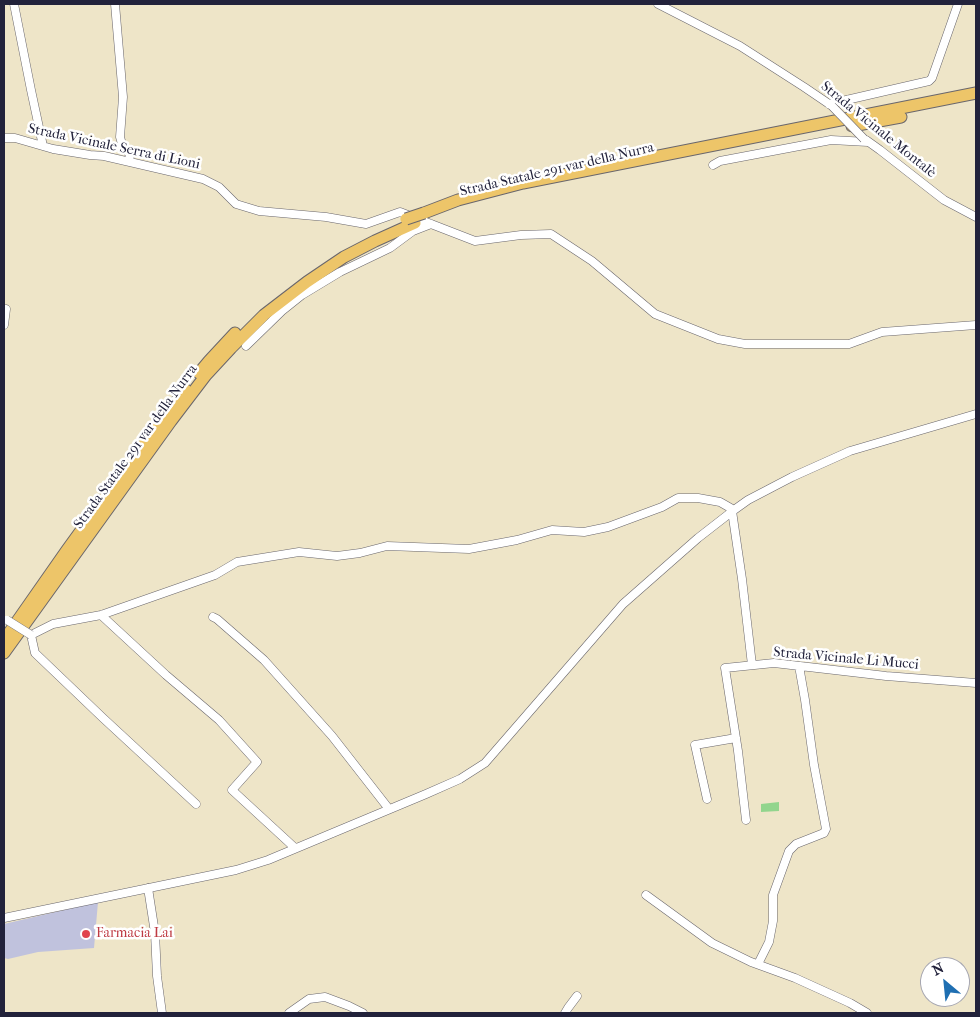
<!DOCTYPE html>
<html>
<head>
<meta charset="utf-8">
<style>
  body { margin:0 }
  #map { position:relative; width:980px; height:1017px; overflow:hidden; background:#eee5c8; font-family:"IM FELL French Canon",serif }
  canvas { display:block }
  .frame { position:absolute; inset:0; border:5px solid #22223b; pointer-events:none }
  .north { position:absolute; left:920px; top:957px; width:50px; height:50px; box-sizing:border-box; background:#fff; border:1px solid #a7a7b1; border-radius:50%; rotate:332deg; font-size:14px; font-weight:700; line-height:20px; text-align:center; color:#22223b }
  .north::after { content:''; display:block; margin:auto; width:18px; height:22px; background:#1f6fb2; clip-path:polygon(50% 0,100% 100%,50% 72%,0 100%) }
</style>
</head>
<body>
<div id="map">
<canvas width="980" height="1017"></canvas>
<div class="frame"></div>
<div class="north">N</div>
</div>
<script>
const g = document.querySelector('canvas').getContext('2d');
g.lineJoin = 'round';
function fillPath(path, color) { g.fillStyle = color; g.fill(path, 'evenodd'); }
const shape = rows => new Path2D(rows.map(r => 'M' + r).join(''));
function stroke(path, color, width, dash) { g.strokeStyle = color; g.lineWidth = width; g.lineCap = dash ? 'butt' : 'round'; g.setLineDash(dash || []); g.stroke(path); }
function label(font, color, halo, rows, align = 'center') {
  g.font = font + ' "IM FELL French Canon",serif'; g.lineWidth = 5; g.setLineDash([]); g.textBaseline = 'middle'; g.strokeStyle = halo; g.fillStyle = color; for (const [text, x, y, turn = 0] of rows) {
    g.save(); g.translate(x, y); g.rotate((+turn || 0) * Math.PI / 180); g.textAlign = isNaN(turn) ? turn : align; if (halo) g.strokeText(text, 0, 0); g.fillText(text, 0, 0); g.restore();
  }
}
fillPath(shape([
  [98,902,94,948,38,952,8,959,4,958,4,924]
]), '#c0c2dd');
fillPath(shape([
  [779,802,779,811,761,812,761,804]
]), '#92d58d');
const minor = shape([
  [14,4,31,90,43,146],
  [115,4,123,97,120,137,122,144,130,155,129,161],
  [658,4,740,46,804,87,832,106],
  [829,104,929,81,932,78,958,4],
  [4,138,15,138,53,149,90,155,104,156,203,179,219,187,236,204,259,211,326,217,366,224,400,212,475,241,521,235,551,234,592,261,655,314,718,339,745,344,849,344,882,332,976,325],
  [866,140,880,150,944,200,976,217],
  [713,165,720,161,831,140,868,142],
  [4,325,6,309],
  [246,346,282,311,302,295,340,272,390,248,413,231,431,224],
  [732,511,742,579,752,665],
  [101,615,166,675,219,720,257,762,232,790,295,848],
  [213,617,217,619,264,660,332,736,389,809],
  [707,799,695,745,736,738],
  [196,804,103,718,35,653,31,635,53,624,101,615,215,575,237,562,299,552,337,556,360,553,387,546,469,549,517,540,552,530,584,532,608,527,662,507,678,498,698,498,720,502,734,510],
  [746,820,738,751,725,668,774,663,886,676,976,683],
  [148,888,155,933,157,976,162,1013],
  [646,895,712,943,751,962,795,978,850,1003,867,1013],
  [4,918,236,870,268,860,426,794,460,779,485,763,623,604,698,538,734,510,748,500,792,477,850,451,976,414],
  [758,964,769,942,773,921,773,895,789,851,796,844,824,833,826,829,814,765,805,700,799,666],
  [289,1013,309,999,325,997,349,1006,363,1013],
  [565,1013,568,1008,577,996]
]);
const highway = shape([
  [852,126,901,117],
  [424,213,458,200,523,183,976,93],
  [199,373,209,361,235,333],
  [4,640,67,550,164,416,186,390],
  [4,653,171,421,206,375,231,348,264,315,307,282,344,257,375,241,415,223]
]);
stroke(minor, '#69666c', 9);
stroke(highway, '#69666c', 13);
stroke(minor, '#fff', 8);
stroke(highway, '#edc569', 11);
const minorBridge = shape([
  [832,106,864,139],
  [7,620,31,635]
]);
const highwayBridge = shape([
  [406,219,424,213]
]);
stroke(minorBridge, '#69666c', 9, []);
stroke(highwayBridge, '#69666c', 13, []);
stroke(minorBridge, '#fff', 8);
stroke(highwayBridge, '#edc569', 11);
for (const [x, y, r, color] of [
  [86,934,5,"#e0444e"]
]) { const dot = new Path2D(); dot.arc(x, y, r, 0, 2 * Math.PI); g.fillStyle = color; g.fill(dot); stroke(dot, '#fff', 2); }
label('14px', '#22223b', '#fff', [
  ["Strada Vicinale Montalè",878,130,39],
  ["Strada Vicinale Serra di Lioni",114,147,12],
  ["Strada Statale 291 var della Nurra",557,170,-13],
  ["Strada Statale 291 var della Nurra",136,447,-54],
  ["Strada Vicinale Li Mucci",846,659,5]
]);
label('14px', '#be3a42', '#fff', [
  ["Farmacia Lai",96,934]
], 'left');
</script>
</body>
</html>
